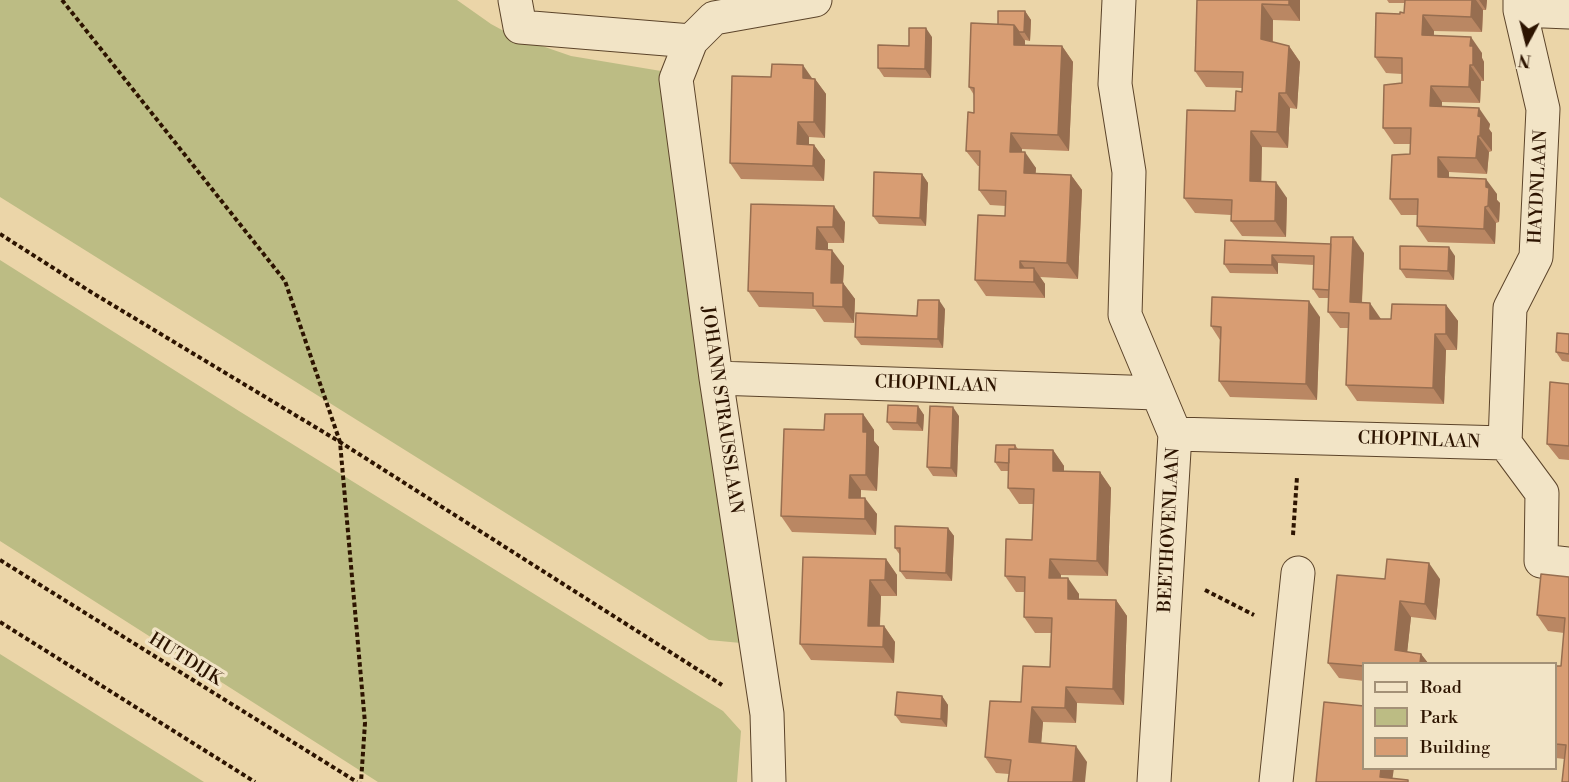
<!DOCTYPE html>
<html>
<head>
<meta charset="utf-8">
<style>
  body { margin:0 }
  #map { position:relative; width:1569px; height:782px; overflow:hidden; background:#ebd5a8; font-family:"Libre Bodoni",serif }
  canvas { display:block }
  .legend { position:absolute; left:1362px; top:662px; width:195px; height:108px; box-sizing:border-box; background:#f2e4c6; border:2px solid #a39177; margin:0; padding:8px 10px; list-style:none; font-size:18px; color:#2d1400 }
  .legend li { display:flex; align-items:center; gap:12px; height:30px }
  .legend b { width:30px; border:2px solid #a39177 }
  .north { position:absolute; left:1497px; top:12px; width:60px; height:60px; -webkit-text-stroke:4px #f2e4c6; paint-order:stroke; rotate:187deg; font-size:16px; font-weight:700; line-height:24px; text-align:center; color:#2d1400 }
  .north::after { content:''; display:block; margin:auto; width:21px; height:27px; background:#2d1400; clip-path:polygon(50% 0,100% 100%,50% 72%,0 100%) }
</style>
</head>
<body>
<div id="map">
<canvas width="1569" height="782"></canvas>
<ul class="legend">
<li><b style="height:8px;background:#f2e4c6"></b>Road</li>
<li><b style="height:16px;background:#bcbc84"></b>Park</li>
<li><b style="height:16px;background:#d89d73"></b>Building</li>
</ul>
<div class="north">N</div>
</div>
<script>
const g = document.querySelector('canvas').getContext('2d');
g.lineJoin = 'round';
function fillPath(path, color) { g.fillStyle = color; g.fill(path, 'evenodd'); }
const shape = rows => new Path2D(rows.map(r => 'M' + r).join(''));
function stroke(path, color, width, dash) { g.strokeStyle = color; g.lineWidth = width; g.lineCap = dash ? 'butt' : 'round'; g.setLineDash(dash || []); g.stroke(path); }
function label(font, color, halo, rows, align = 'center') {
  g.font = font + ' "Libre Bodoni",serif'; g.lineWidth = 6; g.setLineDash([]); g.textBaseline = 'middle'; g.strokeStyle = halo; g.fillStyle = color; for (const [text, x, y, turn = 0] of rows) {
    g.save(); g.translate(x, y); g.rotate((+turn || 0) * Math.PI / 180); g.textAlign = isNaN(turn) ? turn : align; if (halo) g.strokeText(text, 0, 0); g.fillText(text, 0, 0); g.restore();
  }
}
fillPath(shape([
  [0,0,457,0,491,24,513,36,571,56,661,71,741,643,709,640,0,197],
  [0,260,239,411,723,711,741,731,737,782,378,782,0,541],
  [0,654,204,782,0,782]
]), '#bcbc84');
const minor = shape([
  [515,0,520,27,691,41],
  [1119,0,1115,84,1129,172,1125,315,1175,434,1154,782],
  [1520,10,1569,12],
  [716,378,1157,393],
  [1175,434,1505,443,1542,493,1541,561,1569,564],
  [1505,443,1510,308,1536,257,1543,109,1520,10,1520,0],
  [769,782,767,714,716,378,676,79,691,41,714,18,815,0],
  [1276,782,1298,573]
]);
stroke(minor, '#5c442a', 35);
stroke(shape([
  [62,0,285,281,340,442,365,723,361,782],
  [0,234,91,292,340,442,722,685],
  [1293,535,1297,477],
  [0,560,357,782],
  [1205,590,1254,615],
  [0,622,255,782]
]), '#2d1400', 4, [4.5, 3]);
stroke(minor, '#f2e4c6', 33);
fillPath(shape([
  [1197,0,1300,0,1300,21,1273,20,1273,42,1289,46,1300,62,1297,109,1290,108,1288,148,1262,147,1261,181,1287,198,1286,237,1242,236,1231,221,1231,215,1195,213,1184,198,1235,111,1242,92,1242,88,1206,87,1195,71],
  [1387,0,1487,0,1486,10,1483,10,1482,32,1434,31,1434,36,1482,53,1482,58,1484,62,1484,81,1481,81,1480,103,1442,102,1442,106,1490,124,1489,129,1492,133,1492,151,1489,152,1487,174,1449,172,1449,177,1497,194,1497,200,1500,203,1499,222,1496,223,1495,244,1428,242,1417,226,1418,215,1401,215,1390,199,1410,154,1410,144,1394,144,1383,128,1402,83,1402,74,1386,73,1375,57,1400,14,1404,13,1405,3,1389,3],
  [1025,11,1031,20,1030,41,1025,40,1025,45,1062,46,1073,62,1069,151,1022,149,1022,152,1036,168,1035,173,1071,175,1082,190,1078,279,1040,277,1045,284,1045,298,986,296,975,280,1005,216,1006,206,990,205,979,190,979,166,978,166,966,151,974,113,974,95,969,87],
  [932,37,931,78,884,77,878,68,909,46],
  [812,78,815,79,826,94,825,138,809,137,809,144,814,145,825,160,824,181,741,179,730,163],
  [922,174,928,183,926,226,879,224,873,216],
  [751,204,845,222,844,243,828,243,828,250,844,266,843,283,855,299,854,323,824,322,815,309,759,307,748,291],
  [1225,240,1364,253,1362,303,1381,319,1391,319,1446,305,1458,321,1457,350,1446,350,1444,404,1357,401,1346,385,1348,328,1340,328,1328,312,1329,298,1319,298,1313,289,1314,265,1278,263,1278,274,1230,273,1224,264],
  [1455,256,1454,280,1406,278,1400,269],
  [945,309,943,348,861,345,855,337,917,316],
  [1320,317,1317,400,1230,397,1219,381,1220,340,1211,326],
  [1569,334,1569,362,1562,361,1556,352],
  [1569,384,1569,460,1559,459,1547,444],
  [918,406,924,415,923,431,893,430,887,422],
  [863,414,874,430,874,441,879,447,877,491,861,490,861,498,877,514,876,535,792,532,781,516,824,430],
  [959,416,957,477,933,476,927,467],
  [1015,445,1018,449,1053,450,1064,466,1064,471,1100,472,1111,488,1108,576,1061,575,1061,578,1079,594,1079,599,1116,600,1127,616,1124,705,1077,703,1076,723,1043,722,1041,743,1087,762,1009,774,996,773,985,757,1021,702,1050,667,1051,633,1035,633,1024,617,1025,592,1016,592,1005,576,1032,540,1034,504,1019,504,1008,488,1009,471,1001,471,995,462],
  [948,528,954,536,952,581,906,579,900,571,900,555,895,548],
  [886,559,897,575,897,596,881,596,880,626,884,626,895,642,894,663,811,660,800,644],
  [1569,577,1569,782,1564,759,1556,758,1556,666,1561,666,1564,633,1548,631,1537,615],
  [1385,579,1440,579,1436,620,1411,617,1407,652,1421,654,1428,663,1364,663,1364,681,1339,678,1328,663],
  [942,696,948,705,947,727,901,723,895,715]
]), '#ba8763');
fillPath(shape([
  [1289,0,1300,0,1300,21,1289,5],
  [1472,0,1476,0,1483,10,1482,32,1471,17],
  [1479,0,1487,0,1486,10],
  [1262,4,1273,20,1272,54,1261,39],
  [1025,11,1031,20,1030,41,1024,32],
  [1423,15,1434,31,1433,51,1422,35],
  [1014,25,1025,41,1025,61,1014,45],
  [926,28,932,37,931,78,925,69],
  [1471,37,1482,53,1482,58,1484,62,1484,81,1473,65,1470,46],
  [1062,46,1073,62,1069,151,1058,135],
  [1289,46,1300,62,1297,109,1286,93],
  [803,65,814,81,803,78],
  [1470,65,1481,81,1480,103,1469,87],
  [815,79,826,94,825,138,814,122],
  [1431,86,1442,102,1441,122,1430,106],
  [1279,93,1290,108,1288,148,1277,132],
  [1479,108,1490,124,1489,129,1492,133,1492,151,1480,136,1478,116],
  [798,122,809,137,809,160,797,144],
  [1251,131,1262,147,1261,197,1250,181],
  [1011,133,1022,149,1022,168,1010,152],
  [1478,136,1489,152,1487,174,1476,158],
  [814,145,825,160,824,181,813,166],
  [1025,152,1036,168,1035,188,1024,173],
  [1438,157,1449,172,1449,193,1438,177],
  [922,174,928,183,926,226,920,218],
  [1071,175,1082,190,1078,279,1067,263],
  [1486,179,1497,194,1497,200,1500,203,1499,222,1488,206,1486,187],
  [1276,182,1287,198,1286,237,1275,221],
  [834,206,845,222,844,243,833,227],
  [1485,207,1496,223,1495,244,1484,229],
  [817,227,828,243,828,265,816,249],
  [1353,237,1364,253,1361,318,1350,302],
  [1449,247,1455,256,1454,280,1448,271],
  [832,250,844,266,842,299,831,283],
  [1272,255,1278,263,1278,274,1272,265],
  [1020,261,1031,277,1020,268],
  [1034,268,1045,284,1045,298,1034,282],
  [843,283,855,299,854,323,843,307],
  [939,300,945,309,943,348,938,339],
  [1309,301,1320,317,1317,400,1306,384],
  [1370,303,1381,319,1370,319],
  [1446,305,1458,321,1457,350,1446,334],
  [1435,334,1446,350,1444,404,1433,388],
  [918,406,924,415,923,431,917,423],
  [953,407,959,416,957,477,951,468],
  [863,414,874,430,874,441,879,447,877,491,866,475,863,432],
  [1053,450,1064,466,1064,487,1053,471],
  [1100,472,1111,488,1108,576,1097,561],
  [850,475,861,490,860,514,849,498],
  [865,498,877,514,876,535,865,519],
  [948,528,954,536,952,581,946,573],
  [886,559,897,575,897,596,885,580],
  [1050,559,1061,575,1060,594,1049,578],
  [1429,563,1440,579,1436,620,1425,604],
  [1068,578,1079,594,1079,615,1068,599],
  [870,580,881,596,879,641,868,626],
  [1116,600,1127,616,1124,705,1113,689],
  [1400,601,1411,617,1406,663,1395,650],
  [884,626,895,642,894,663,883,647],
  [1421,654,1428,663,1420,663],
  [1066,687,1077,703,1076,723,1065,708],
  [942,696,948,705,947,727,941,719],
  [1032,707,1043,722,1040,757,1029,742],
  [1076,746,1087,762,1085,782,1073,782],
  [1381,768,1394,768,1392,782,1380,777]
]), '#976e50');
const building = shape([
  [1197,0,1289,0,1289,5,1262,4,1261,39,1289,46,1286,93,1279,93,1277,132,1251,131,1250,181,1276,182,1275,221,1231,221,1232,200,1184,198,1187,110,1235,111,1236,91,1242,92,1243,72,1195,71,1197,0],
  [1405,0,1472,0,1471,17,1423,15,1422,35,1471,37,1470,46,1473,46,1473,65,1470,65,1469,87,1431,86,1430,106,1479,108,1478,116,1481,117,1480,136,1478,136,1476,158,1438,157,1438,177,1486,179,1486,187,1489,188,1488,206,1485,207,1484,229,1417,226,1418,199,1390,199,1392,155,1410,154,1411,128,1383,128,1384,85,1402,83,1402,58,1375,57,1376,13,1400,14,1400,12,1404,13,1405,0],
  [998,11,1025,11,1024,32,1019,32,1014,25,998,24,998,11],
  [971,23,1014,25,1014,45,1062,46,1058,135,1011,133,1010,152,1025,152,1024,173,1071,175,1067,263,1020,261,1020,268,1034,268,1034,282,975,280,978,215,1005,216,1006,191,979,190,980,151,966,151,968,112,974,113,974,88,969,87,971,23],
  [909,28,926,28,925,69,878,68,878,45,909,46,909,28],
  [772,64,803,65,803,78,815,79,814,122,798,122,797,144,814,145,813,166,730,163,732,76,771,77,772,64],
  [874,172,922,174,920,218,873,216,874,172],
  [751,204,834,206,833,227,817,227,816,249,832,250,831,283,843,283,843,307,813,306,813,293,748,291,751,204],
  [1331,237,1353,237,1350,302,1370,303,1370,319,1391,319,1392,304,1446,305,1446,334,1435,334,1433,388,1346,385,1349,313,1328,312,1331,237],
  [1225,240,1331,244,1329,290,1313,289,1314,256,1272,255,1272,265,1224,264,1225,240],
  [1400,246,1449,247,1448,271,1400,269,1400,246],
  [1212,297,1309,301,1306,384,1219,381,1221,327,1211,326,1212,297],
  [918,300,939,300,938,339,855,337,856,313,917,316,918,300],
  [1557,333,1569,334,1569,354,1556,352,1557,333],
  [1550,382,1569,384,1569,446,1547,444,1550,382],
  [888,405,918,406,917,423,887,422,888,405],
  [930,406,953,407,951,468,927,467,930,406],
  [825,414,863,414,863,432,867,432,866,475,850,475,849,498,865,498,865,519,781,516,784,429,824,430,825,414],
  [996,445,1015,445,1015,449,1009,449,1009,463,995,462,996,445],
  [1009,449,1053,450,1053,471,1100,472,1097,561,1050,559,1049,578,1068,578,1068,599,1116,600,1113,689,1066,687,1065,708,1032,707,1029,742,1076,746,1073,782,1008,782,1011,760,985,757,990,701,1021,702,1023,666,1050,667,1052,618,1024,617,1025,577,1005,576,1006,539,1032,540,1034,489,1008,488,1009,449],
  [895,526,948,528,946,573,900,571,900,548,895,548,895,526],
  [803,557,886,559,885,580,870,580,868,626,884,626,883,647,800,644,803,557],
  [1387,559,1429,563,1425,604,1400,601,1395,650,1421,654,1420,663,1364,663,1364,666,1328,663,1337,575,1385,579,1387,559],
  [1541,574,1569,577,1569,782,1562,782,1566,745,1556,744,1556,666,1561,666,1565,618,1537,615,1541,574],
  [897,692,942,696,941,719,895,715,897,692],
  [1324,702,1364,706,1364,768,1381,768,1380,777,1408,780,1408,782,1316,782,1324,702]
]);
fillPath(building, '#d89d73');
stroke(building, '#976e50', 1.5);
label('18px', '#2d1400', '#f2e4c6', [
  ["HAYDNLAAN",1539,187,-87],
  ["CHOPINLAAN",936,385,2],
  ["JOHANN STRAUSSLAAN",721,410,82],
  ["CHOPINLAAN",1419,441,2],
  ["BEETHOVENLAAN",1170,530,-87],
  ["HUTDIJK",185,660,32]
]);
</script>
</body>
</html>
